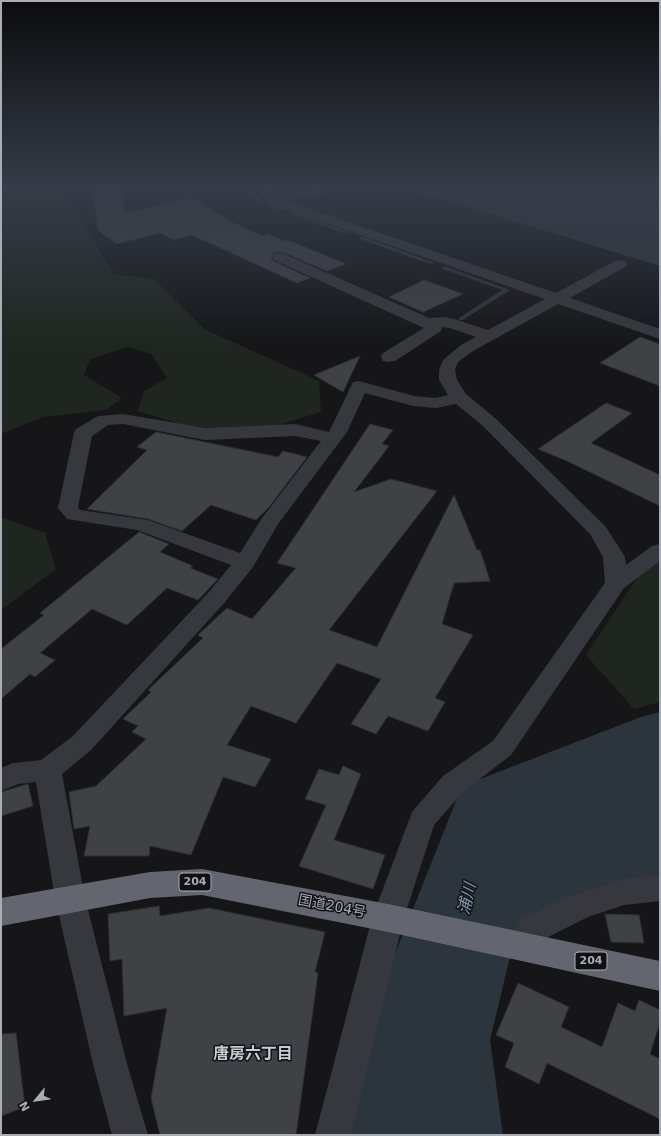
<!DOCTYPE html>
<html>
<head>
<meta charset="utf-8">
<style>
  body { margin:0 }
  #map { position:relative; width:661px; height:1136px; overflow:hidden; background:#161618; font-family:"DejaVu Sans",sans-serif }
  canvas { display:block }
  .frame { position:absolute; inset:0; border:2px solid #a8adb8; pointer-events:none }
  .north { position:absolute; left:16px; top:1080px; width:40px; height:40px; -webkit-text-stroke:3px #111113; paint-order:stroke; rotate:241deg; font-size:11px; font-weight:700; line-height:16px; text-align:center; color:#a8adb8 }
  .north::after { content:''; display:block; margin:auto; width:14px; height:18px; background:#a8adb8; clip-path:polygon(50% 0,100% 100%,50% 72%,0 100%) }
</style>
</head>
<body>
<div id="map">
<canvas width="661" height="1136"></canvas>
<div class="frame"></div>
<div class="north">N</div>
</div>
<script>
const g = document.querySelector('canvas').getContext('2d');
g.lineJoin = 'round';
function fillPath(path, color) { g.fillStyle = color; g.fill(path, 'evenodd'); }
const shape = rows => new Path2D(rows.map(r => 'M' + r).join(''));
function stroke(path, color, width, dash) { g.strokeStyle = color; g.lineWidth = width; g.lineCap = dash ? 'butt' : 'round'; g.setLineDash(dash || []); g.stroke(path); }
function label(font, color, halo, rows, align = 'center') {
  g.font = font + ' "DejaVu Sans","Noto Sans JP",sans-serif'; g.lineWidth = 3; g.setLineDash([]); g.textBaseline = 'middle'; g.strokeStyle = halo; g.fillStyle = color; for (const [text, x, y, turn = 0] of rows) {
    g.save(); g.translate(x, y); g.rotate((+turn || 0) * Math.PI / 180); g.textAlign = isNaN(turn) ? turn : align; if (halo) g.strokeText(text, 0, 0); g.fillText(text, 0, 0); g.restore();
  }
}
fillPath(shape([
  [1,190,62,190,114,274,154,279,204,329,319,381,321,412,278,425,193,428,138,411,144,391,167,378,151,354,128,347,90,359,84,375,122,398,106,410,43,417,1,434],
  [1,517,45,533,56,569,1,610],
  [660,560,660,702,634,709,586,655,639,575]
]), '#1e261f');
fillPath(shape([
  [412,190,660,190,660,266],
  [660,712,660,882,529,924,509,961,490,1040,503,1135,350,1135,391,964,462,786,641,717]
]), '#2c353c');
fillPath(shape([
  [249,190,253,190,262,201,261,202,257,202,249,190],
  [269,203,284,208,285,209,282,211,267,206,267,204,269,203],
  [292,213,296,213,351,233,346,234,292,215,292,213],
  [360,237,364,237,435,263,430,264,360,239,360,237],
  [443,267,447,267,510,290,463,320,459,320,459,318,502,290,443,269,443,267]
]), '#2c353c');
const building = shape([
  [93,190,121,190,125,213,192,198,230,221,262,236,268,234,285,241,288,240,346,264,327,271,285,253,279,252,273,253,271,258,273,261,310,278,297,283,192,235,174,240,160,233,116,244,98,230,93,190],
  [424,280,463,294,423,312,389,297,424,280],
  [640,337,660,344,660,386,600,363,640,337],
  [360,356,343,392,314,375,360,356],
  [606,403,632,413,591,443,660,475,660,506,567,461,538,449,606,403],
  [370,424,393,430,382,444,389,446,354,492,391,479,437,491,329,630,377,647,454,495,477,550,480,550,490,581,454,583,442,624,473,635,435,698,445,702,428,731,388,716,376,734,351,724,381,679,337,663,296,723,251,706,227,745,271,759,255,787,223,777,191,855,150,846,149,856,84,856,90,826,74,829,69,792,96,786,146,739,132,732,138,726,123,719,151,692,148,690,203,638,198,635,227,608,252,619,296,568,277,563,370,424],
  [156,432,278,457,283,451,307,457,269,507,256,520,211,505,182,531,148,519,87,509,147,450,137,447,156,432],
  [139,532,169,544,160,552,193,566,190,568,218,579,198,600,167,588,127,625,92,609,40,653,55,660,35,677,30,674,1,699,1,649,44,615,40,613,139,532],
  [343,766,361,774,334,840,385,855,373,889,299,866,326,805,305,799,319,769,339,775,343,766],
  [28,784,33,806,1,816,1,792,28,784],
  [159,906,160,916,209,908,325,932,315,972,318,973,296,1135,160,1135,151,1098,167,1008,124,1016,122,959,110,961,108,914,159,906],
  [605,914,639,915,644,943,611,942,605,914],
  [518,983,569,1007,561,1027,602,1047,618,1003,635,1011,639,1000,660,1010,660,1022,650,1054,660,1059,660,1119,547,1063,539,1084,505,1067,514,1043,496,1035,518,983],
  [16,1033,25,1107,1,1116,1,1034,16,1033]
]);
fillPath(building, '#404145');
stroke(building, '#303034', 1);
fillPath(shape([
  [259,190,271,190,275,196,305,190,327,190,325,193,287,201,556,293,615,261,620,260,625,261,627,264,625,267,570,298,660,329,660,339,558,304,473,351,458,362,455,370,457,380,466,394,495,418,606,527,625,557,626,565,652,546,660,544,660,561,624,588,511,755,463,792,434,825,404,918,351,1135,315,1135,372,918,412,812,443,776,493,741,605,583,603,557,590,534,483,426,456,404,436,408,413,406,365,393,347,432,278,524,253,567,225,602,91,750,62,774,85,898,127,1064,148,1135,112,1135,93,1064,55,898,36,782,18,784,1,791,1,768,13,763,41,760,73,736,209,592,231,565,137,530,67,519,58,508,74,433,76,429,98,416,123,414,205,428,295,424,329,432,353,382,359,381,414,396,436,398,448,395,439,380,439,370,443,360,461,345,476,337,450,328,442,327,441,331,395,361,389,362,383,361,381,357,383,353,424,328,274,260,272,257,274,254,279,253,284,254,429,318,444,317,454,319,488,330,545,299,268,203,259,190],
  [123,424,205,440,295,436,321,441,262,518,240,553,148,520,80,510,78,507,92,436,108,425,123,424],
  [660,875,660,901,624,905,588,917,544,939,533,957,522,961,511,957,506,947,522,919,568,897,624,879,660,875]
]), '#37383d');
fillPath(shape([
  [202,869,388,904,660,961,660,991,388,932,202,895,150,898,1,926,1,898,150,872,202,869]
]), '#63666e');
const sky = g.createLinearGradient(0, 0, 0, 349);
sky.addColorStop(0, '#0c0c0d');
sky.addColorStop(0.54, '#363c48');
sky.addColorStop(1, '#363c4800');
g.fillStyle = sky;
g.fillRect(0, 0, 661, 349);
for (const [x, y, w] of [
  [195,882,32],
  [591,961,32]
]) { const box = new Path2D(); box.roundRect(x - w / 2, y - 9, w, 18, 3); g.fillStyle = '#111113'; g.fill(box); stroke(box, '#a8adb8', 1); }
label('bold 11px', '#a8adb8', null, [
  ["204",195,882],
  ["204",591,961]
]);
label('14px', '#a8adb8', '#111113', [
  ["国道204号",332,907,11]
]);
label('italic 16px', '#7f9bb3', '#111113', [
  ["浦川",468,899,-77]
]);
label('bold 16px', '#c9ccd4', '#111113', [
  ["唐房六丁目",253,1055]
]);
</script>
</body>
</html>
